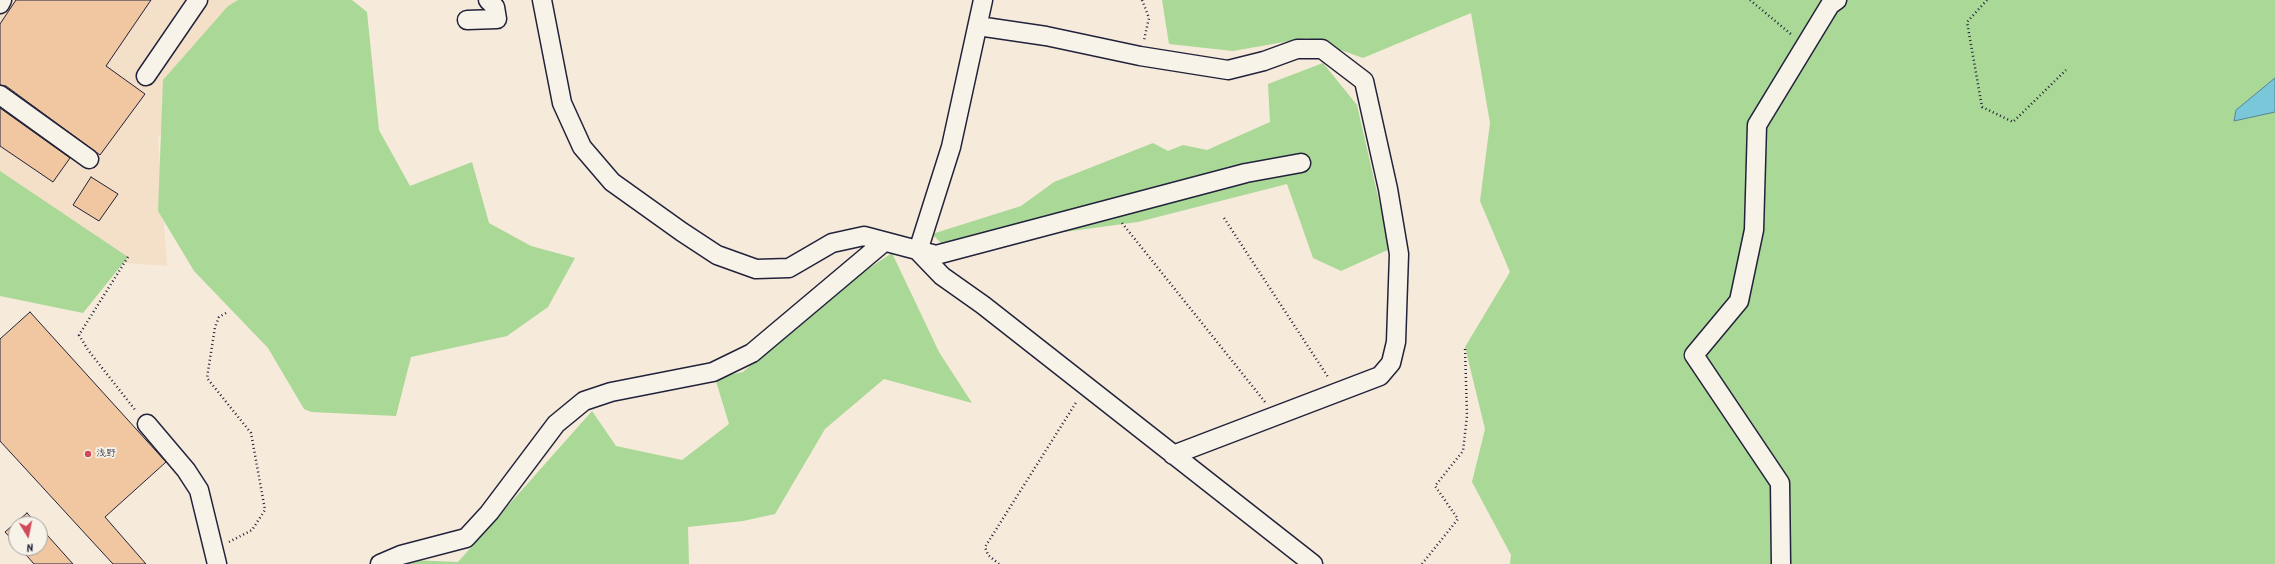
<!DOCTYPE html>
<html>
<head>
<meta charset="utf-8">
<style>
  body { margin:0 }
  #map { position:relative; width:2275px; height:564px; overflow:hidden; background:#f6eada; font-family:Kalam,sans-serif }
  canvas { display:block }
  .north { position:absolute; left:8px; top:516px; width:40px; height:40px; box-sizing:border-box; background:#f7f3e8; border:1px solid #a29fa3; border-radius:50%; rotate:170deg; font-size:11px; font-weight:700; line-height:16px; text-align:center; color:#22223b }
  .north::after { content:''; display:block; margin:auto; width:14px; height:18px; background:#d1495b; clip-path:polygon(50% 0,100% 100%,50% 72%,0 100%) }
</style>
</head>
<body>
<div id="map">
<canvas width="2275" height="564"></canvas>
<div class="north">N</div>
</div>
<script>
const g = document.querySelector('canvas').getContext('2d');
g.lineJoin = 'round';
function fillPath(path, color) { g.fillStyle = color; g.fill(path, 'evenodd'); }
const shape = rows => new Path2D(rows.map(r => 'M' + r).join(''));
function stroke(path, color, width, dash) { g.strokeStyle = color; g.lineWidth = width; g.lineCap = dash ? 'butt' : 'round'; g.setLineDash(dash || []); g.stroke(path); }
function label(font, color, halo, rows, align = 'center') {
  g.font = font + ' Kalam,"Klee One",sans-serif'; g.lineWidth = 3.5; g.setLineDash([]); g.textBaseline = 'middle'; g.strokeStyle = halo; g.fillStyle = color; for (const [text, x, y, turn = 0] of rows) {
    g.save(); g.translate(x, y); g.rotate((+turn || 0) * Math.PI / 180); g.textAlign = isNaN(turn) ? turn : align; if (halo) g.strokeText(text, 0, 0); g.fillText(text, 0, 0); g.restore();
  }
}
fillPath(shape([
  [0,0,267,0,158,137,167,266,16,255,0,242]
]), '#f4e0c9');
fillPath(shape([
  [238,0,352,0,367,12,379,130,410,186,472,162,489,223,531,246,575,258,548,307,507,336,411,357,396,416,311,412,304,409,268,348,194,271,158,211,163,80,228,6],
  [1162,0,2275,0,2275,564,1510,564,1511,555,1472,482,1485,429,1465,347,1510,272,1480,201,1490,123,1471,13,1363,58,1307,38,1233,51,1169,44],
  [1323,63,1357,105,1390,249,1341,271,1313,258,1287,184,1138,222,946,248,932,234,1021,206,1054,182,1153,143,1168,151,1183,145,1207,150,1270,122,1268,84],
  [0,171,128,257,83,313,0,296],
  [892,253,939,352,972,403,884,379,825,429,775,514,743,521,688,527,689,564,404,564,409,560,458,562,592,411,616,446,682,460,729,424,715,378,743,372,830,294]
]), '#aad897');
const water = shape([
  [2275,78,2275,112,2234,121,2236,110,2275,78]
]);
fillPath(water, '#7bc7da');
stroke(water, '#57859a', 1);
const building = shape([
  [16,0,151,0,106,66,145,94,100,155,6,86,0,85,0,24,16,0],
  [0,108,70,158,53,182,0,146,0,108],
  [91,177,118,194,99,221,73,205,91,177],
  [30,312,166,462,105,517,146,564,113,564,0,441,0,339,30,312],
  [27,513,37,524,16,524,16,544,5,532,27,513],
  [40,527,73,564,34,564,20,548,40,548,40,527]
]);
fillPath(building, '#f0c7a0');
stroke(building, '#22223b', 1);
const street = shape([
  [542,0,562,103,582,147,612,182,682,232,717,255,756,269,789,268,832,243,864,236,936,255,1246,173,1301,163],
  [0,4,2,0],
  [467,20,497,19,495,7,488,0],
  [978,26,1046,36,1140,56,1228,70,1264,61,1297,49,1322,49,1364,81,1388,189,1399,254,1396,342,1391,363,1380,376,1173,455],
  [146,76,198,0],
  [0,95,89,159],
  [918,251,942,276,983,305,1313,564],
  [918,251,951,147,983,0],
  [147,424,186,470,199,490,217,564],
  [380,564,401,555,466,538,489,513,556,424,584,401,611,392,713,372,752,353,884,242],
  [1781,564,1780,483,1694,355,1739,301,1754,230,1757,125,1830,5,1837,0]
]);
stroke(street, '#22223b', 21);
stroke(shape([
  [1142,0,1149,18,1144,40],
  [1750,0,1792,35],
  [1987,0,1967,22,1982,107,2013,122,2066,70],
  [1224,218,1328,377],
  [1122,223,1265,402],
  [128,257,79,335,88,350,136,411],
  [226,313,219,317,215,327,207,378,251,433,265,510,252,530,229,542],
  [999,564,988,555,985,547,1077,401],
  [1422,564,1458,519,1435,486,1463,451,1467,416,1465,347]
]), '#22223b', 2.5, [1, 3]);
stroke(street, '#f7f3e8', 18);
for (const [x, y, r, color] of [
  [88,454,4,"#d1495b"]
]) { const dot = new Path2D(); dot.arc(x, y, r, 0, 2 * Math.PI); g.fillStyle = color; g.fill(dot); stroke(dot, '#f7f3e8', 1.5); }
label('10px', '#22223b', '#f7f3e8', [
  ["浅野",96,454]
], 'left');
</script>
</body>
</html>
